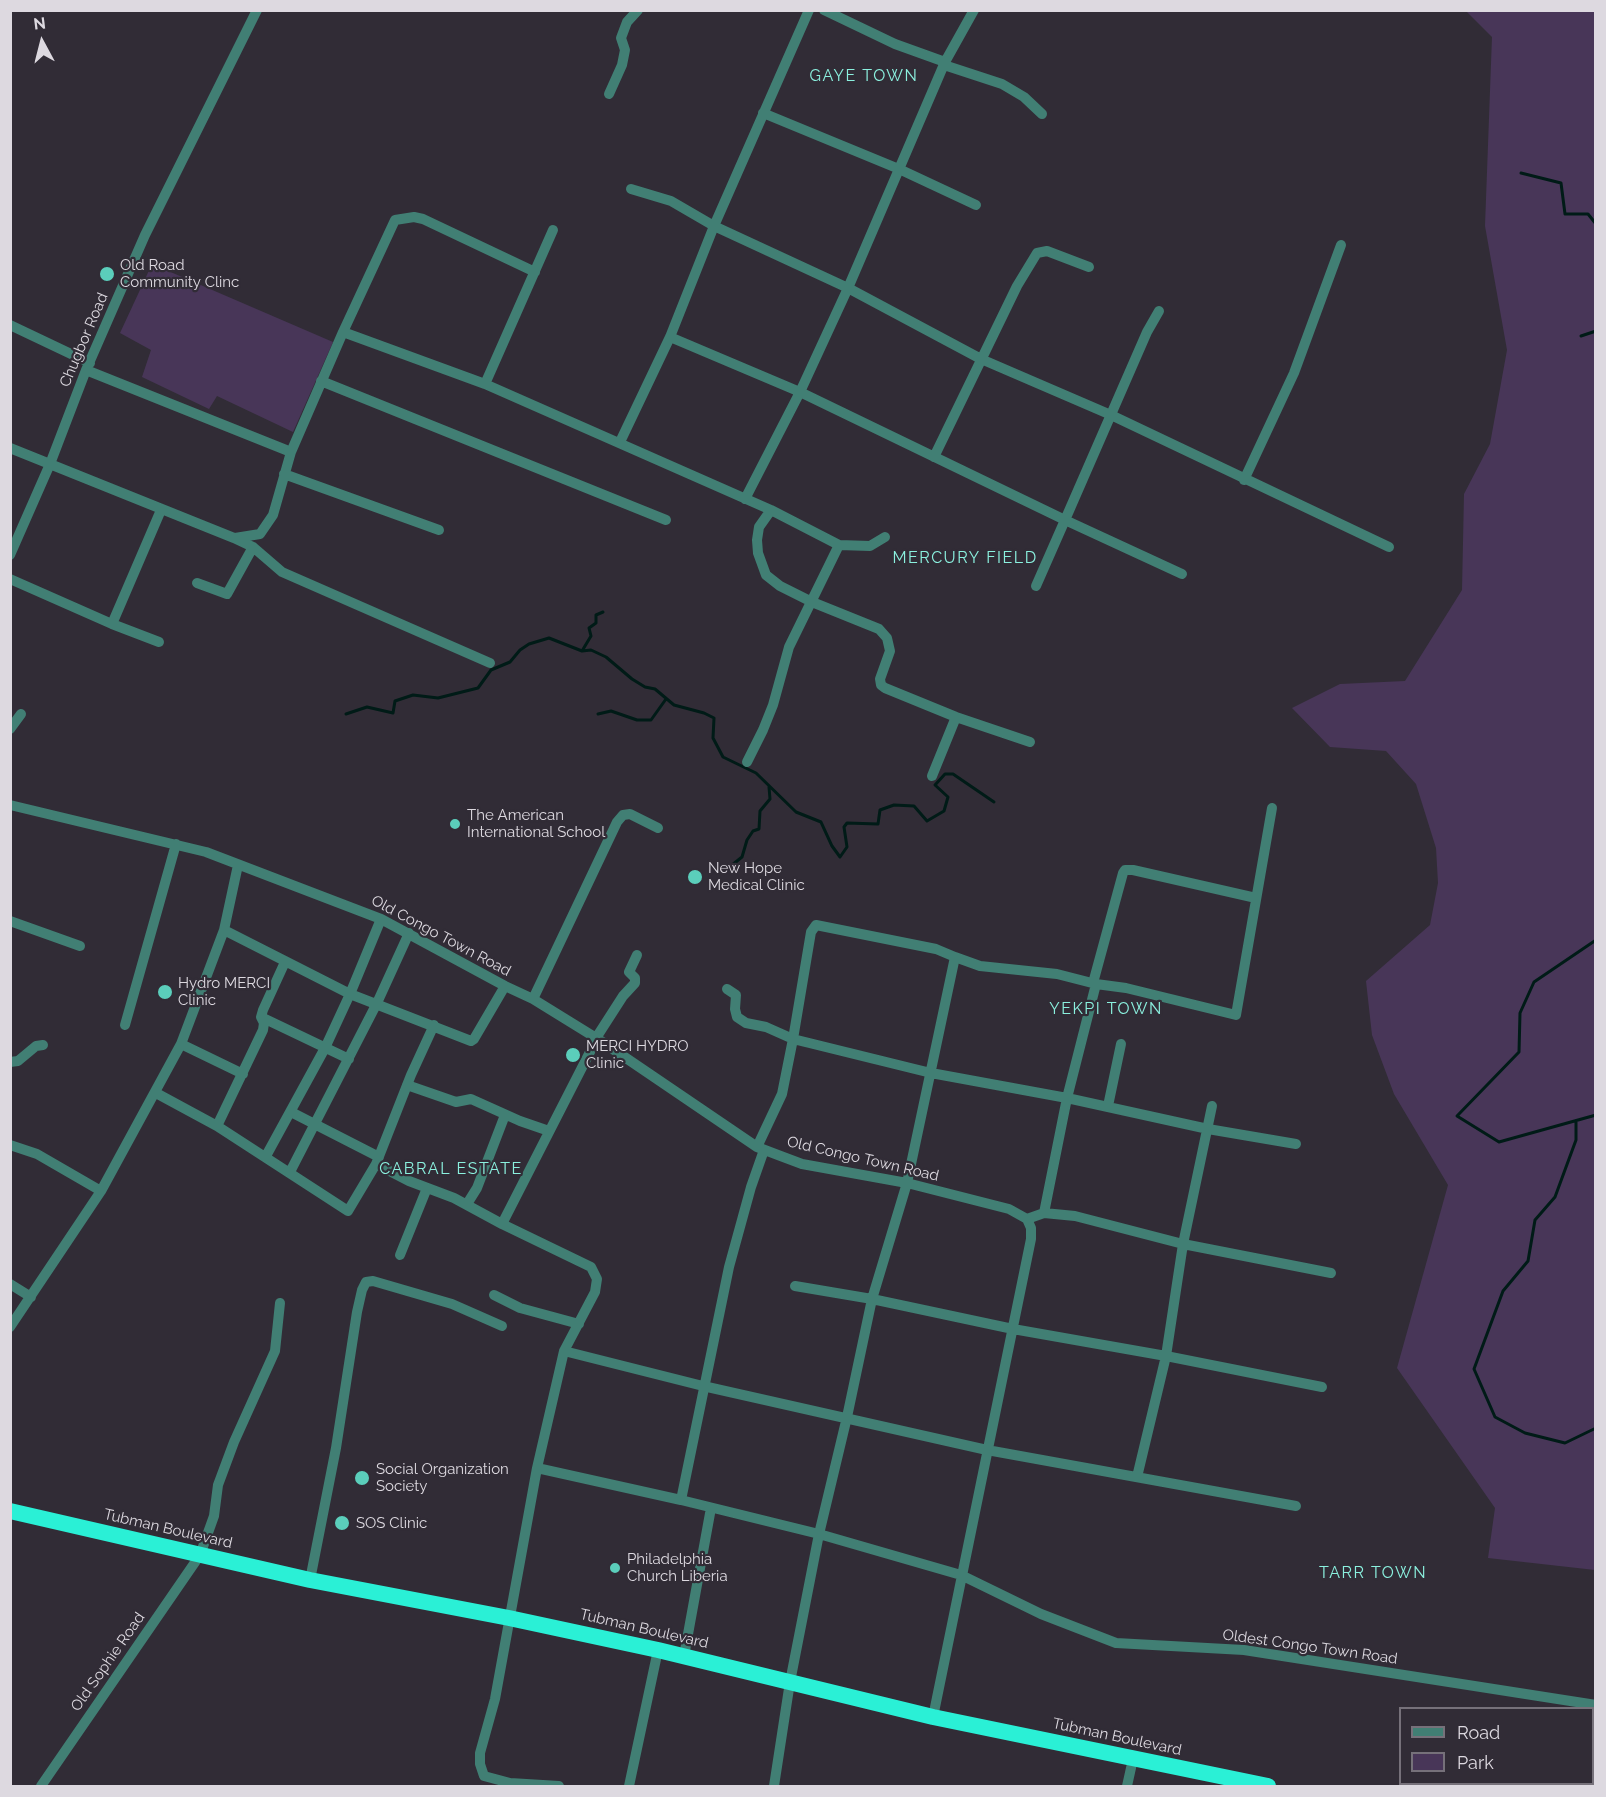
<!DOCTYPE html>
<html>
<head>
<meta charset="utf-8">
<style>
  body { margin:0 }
  #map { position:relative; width:1606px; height:1797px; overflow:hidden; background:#312c36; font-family:Raleway,sans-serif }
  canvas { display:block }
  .frame { position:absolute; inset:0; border:12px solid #ddd9e0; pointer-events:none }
  .legend { position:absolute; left:1399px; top:1707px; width:195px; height:78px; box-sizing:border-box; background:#312c36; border:2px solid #76717a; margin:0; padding:8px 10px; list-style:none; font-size:18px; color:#ddd9e0 }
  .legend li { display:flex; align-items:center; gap:12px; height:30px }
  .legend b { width:30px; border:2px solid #76717a }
  .north { position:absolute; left:12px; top:12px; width:60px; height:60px; -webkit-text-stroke:4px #312c36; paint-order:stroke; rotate:353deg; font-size:16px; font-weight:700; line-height:24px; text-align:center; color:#ddd9e0 }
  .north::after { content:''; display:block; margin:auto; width:21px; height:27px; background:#ddd9e0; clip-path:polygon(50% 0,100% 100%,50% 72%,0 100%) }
</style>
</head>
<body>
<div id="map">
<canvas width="1606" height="1797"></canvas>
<div class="frame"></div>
<ul class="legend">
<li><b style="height:8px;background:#417f74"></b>Road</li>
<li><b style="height:16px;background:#483658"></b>Park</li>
</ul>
<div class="north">N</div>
</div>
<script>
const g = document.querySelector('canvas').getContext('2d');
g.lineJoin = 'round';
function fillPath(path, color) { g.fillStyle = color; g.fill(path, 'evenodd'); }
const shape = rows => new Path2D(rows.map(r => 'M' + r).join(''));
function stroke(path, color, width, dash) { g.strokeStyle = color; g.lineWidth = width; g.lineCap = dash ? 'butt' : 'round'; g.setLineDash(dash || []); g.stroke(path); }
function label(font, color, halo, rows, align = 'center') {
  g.font = font + ' Raleway,sans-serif'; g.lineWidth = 4.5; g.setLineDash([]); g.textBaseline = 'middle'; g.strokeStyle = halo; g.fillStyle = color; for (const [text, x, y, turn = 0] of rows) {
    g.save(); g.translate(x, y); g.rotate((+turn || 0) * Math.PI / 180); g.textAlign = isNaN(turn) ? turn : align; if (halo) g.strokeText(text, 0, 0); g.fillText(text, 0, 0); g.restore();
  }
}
fillPath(shape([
  [1466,11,1595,11,1595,1570,1488,1558,1495,1508,1397,1368,1448,1185,1394,1094,1372,1035,1366,981,1430,925,1438,883,1436,848,1416,784,1386,751,1330,747,1292,708,1340,684,1405,681,1462,590,1464,494,1490,444,1507,350,1485,226,1492,37],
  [152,264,333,342,293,432,217,396,209,409,142,377,151,350,120,333]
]), '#483658');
stroke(shape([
  [1521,173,1561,183,1565,214,1588,214,1596,224],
  [1581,336,1596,331],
  [582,651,591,636,589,628,596,623,596,615,603,612],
  [346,714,367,707,393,713,395,701,413,695,438,698,478,688,491,670,510,662,520,650,529,644,549,638,582,651,591,650,606,657,632,679,645,687,655,689,674,705,704,713,714,718,713,738,723,757,756,773,796,812,821,822,832,846,840,857,847,847,844,827,847,823,878,824,880,810,894,805,914,806,927,821,944,811,948,797,935,785,945,774,953,774,994,802],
  [598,714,611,711,637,720,651,720,666,699],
  [732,865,742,857,747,840,753,831,759,829,760,811,770,799,769,787],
  [1596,940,1534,982,1520,1013,1519,1052,1457,1116,1499,1142,1596,1115],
  [1576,1121,1576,1140,1555,1197,1535,1220,1528,1261,1503,1291,1474,1369,1495,1417,1525,1433,1565,1443,1596,1428]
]), '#001b17', 3);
stroke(shape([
  [824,10,895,44,945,62],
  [944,65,1002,84,1024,97,1042,114],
  [609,94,622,65,625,50,621,38,627,22,638,10],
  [763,113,899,169,976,205],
  [631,189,671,201,714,226,848,288,981,359,1111,415,1389,547],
  [1159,311,1147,332,1065,520,1182,574],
  [10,325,90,363],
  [343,332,485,384,771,510,759,527,757,540,758,553,766,575,780,586,812,602,879,629,887,638,890,651,880,679,881,685,885,688,956,717,1030,742],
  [670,337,800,392,1065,520,1036,586],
  [86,370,291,452],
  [321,381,666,520],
  [485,384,553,230],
  [620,442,670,337,714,226,809,10],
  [10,448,234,538,253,547,282,572,490,663],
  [934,457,1017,286,1037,253,1047,251,1089,267],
  [284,474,439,530],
  [1244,480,1294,373,1341,245],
  [745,499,800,392,848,288,945,62,974,10],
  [771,510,839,545,870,546,885,537],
  [235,538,260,534,273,515,291,452,343,332,395,220,414,217,423,219,535,272],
  [10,555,50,464,86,370,145,235,257,10],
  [10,579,112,624],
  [197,583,227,594,253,547],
  [159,642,112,624,161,510],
  [10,729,21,714],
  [747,762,763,730,773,705,789,647,839,545],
  [932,776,956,717],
  [10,805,206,852,381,919,505,986,533,999,601,1041,757,1147,778,1155,802,1164,907,1183,1009,1209,1027,1219,1031,1228,1031,1239,933,1717],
  [10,921,80,946],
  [224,930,350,994,471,1041,474,1039,505,986],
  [955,957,980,966,1057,974,1096,984,1126,988,1236,1015,1272,808],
  [1093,983,1123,873,1125,870,1133,870,1256,898],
  [727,989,736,995,735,1009,737,1017,746,1023,766,1027,793,1039,931,1073,1067,1098,1208,1129,1296,1144],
  [533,999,617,822,623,815,630,814,658,828],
  [261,1017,349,1059],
  [125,1025,176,844],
  [596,1038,623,996,635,983,635,978,629,972,637,955],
  [181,1044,243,1074],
  [10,1062,18,1061,36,1046,43,1045],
  [407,1085,456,1102,471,1099,520,1121,549,1131],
  [156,1093,217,1126,348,1211,376,1164,411,1075,434,1025],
  [1108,1106,1121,1044],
  [291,1112,379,1157],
  [217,1126,263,1030,264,1023,261,1017,263,1010,285,962],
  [10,1145,37,1154,101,1191],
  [757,1147,782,1094,793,1039,811,932,816,925,936,949,955,957,907,1183,872,1299,847,1417,819,1534,790,1682,774,1786],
  [266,1156,325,1048,350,994,381,919],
  [376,1164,409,1181,454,1198,502,1224],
  [290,1172,377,1003,409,933],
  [467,1204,477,1188,505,1115],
  [1044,1213,1067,1098,1096,984],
  [1027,1219,1044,1213,1075,1216,1183,1244,1331,1273],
  [400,1255,427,1188],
  [10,1284,31,1297],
  [795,1286,872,1299,1013,1329,1166,1356,1322,1387],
  [494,1295,520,1308,579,1324],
  [10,1327,101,1191,181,1044,224,930,238,865],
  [564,1351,703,1386,987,1450,1296,1506],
  [537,1468,681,1500,819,1534,961,1575,1041,1614,1116,1643,1244,1650,1596,1705],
  [1137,1477,1166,1356,1183,1244,1212,1106],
  [681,1500,729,1267,751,1187,764,1150],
  [310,1580,336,1448,357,1312,362,1290,366,1282,373,1281,452,1304,502,1326],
  [684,1656,711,1508],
  [41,1786,200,1555,214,1516,218,1485,234,1442,275,1351,280,1303],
  [559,1786,510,1783,484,1776,480,1764,480,1753,495,1699,537,1468,564,1351,595,1292,597,1279,591,1267,502,1224,593,1046,601,1041],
  [629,1786,658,1650],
  [1127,1786,1133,1759],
  [1408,1786,1408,1784]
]), '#417f74', 10);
stroke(shape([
  [10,1511,310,1580,509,1618,658,1650,933,1717,1268,1786]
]), '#2af0d6', 16);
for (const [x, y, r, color] of [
  [107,274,8,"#5bcebb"],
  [455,824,6,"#5bcebb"],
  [695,877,8,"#5bcebb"],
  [165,992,8,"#5bcebb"],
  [573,1055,8,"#5bcebb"],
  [362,1478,8,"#5bcebb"],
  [342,1523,8,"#5bcebb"],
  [615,1568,6,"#5bcebb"]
]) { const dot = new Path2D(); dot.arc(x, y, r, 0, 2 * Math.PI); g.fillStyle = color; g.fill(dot); stroke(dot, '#312c36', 2); }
label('15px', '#ddd9e0', '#312c36', [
  ["Old Road",120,265],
  ["Community Clinc",120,282],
  ["The American",467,815],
  ["International School",467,832],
  ["New Hope",708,868],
  ["Medical Clinic",708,885],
  ["Hydro MERCI",178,983],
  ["Clinic",178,1000],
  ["MERCI HYDRO",586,1046],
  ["Clinic",586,1063],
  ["Social Organization",376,1469],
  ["Society",376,1486],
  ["SOS Clinic",356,1523],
  ["Philadelphia",627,1559],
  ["Church Liberia",627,1576]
], 'left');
label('15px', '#ddd9e0', '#312c36', [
  ["Chugbor Road",84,340,-67],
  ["Old Congo Town Road",441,936,28],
  ["Old Congo Town Road",863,1159,13],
  ["Tubman Boulevard",168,1529,13],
  ["Tubman Boulevard",644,1629,13],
  ["Oldest Congo Town Road",1310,1647,8],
  ["Old Sophie Road",108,1662,-55],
  ["Tubman Boulevard",1117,1737,12]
]);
g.letterSpacing = '1.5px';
label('16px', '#8bf1df', '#312c36', [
  ["GAYE TOWN",864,76],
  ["MERCURY FIELD",965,558],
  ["YEKPI TOWN",1106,1009],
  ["CABRAL ESTATE",451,1169],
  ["TARR TOWN",1373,1573]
]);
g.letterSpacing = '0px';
</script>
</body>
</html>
